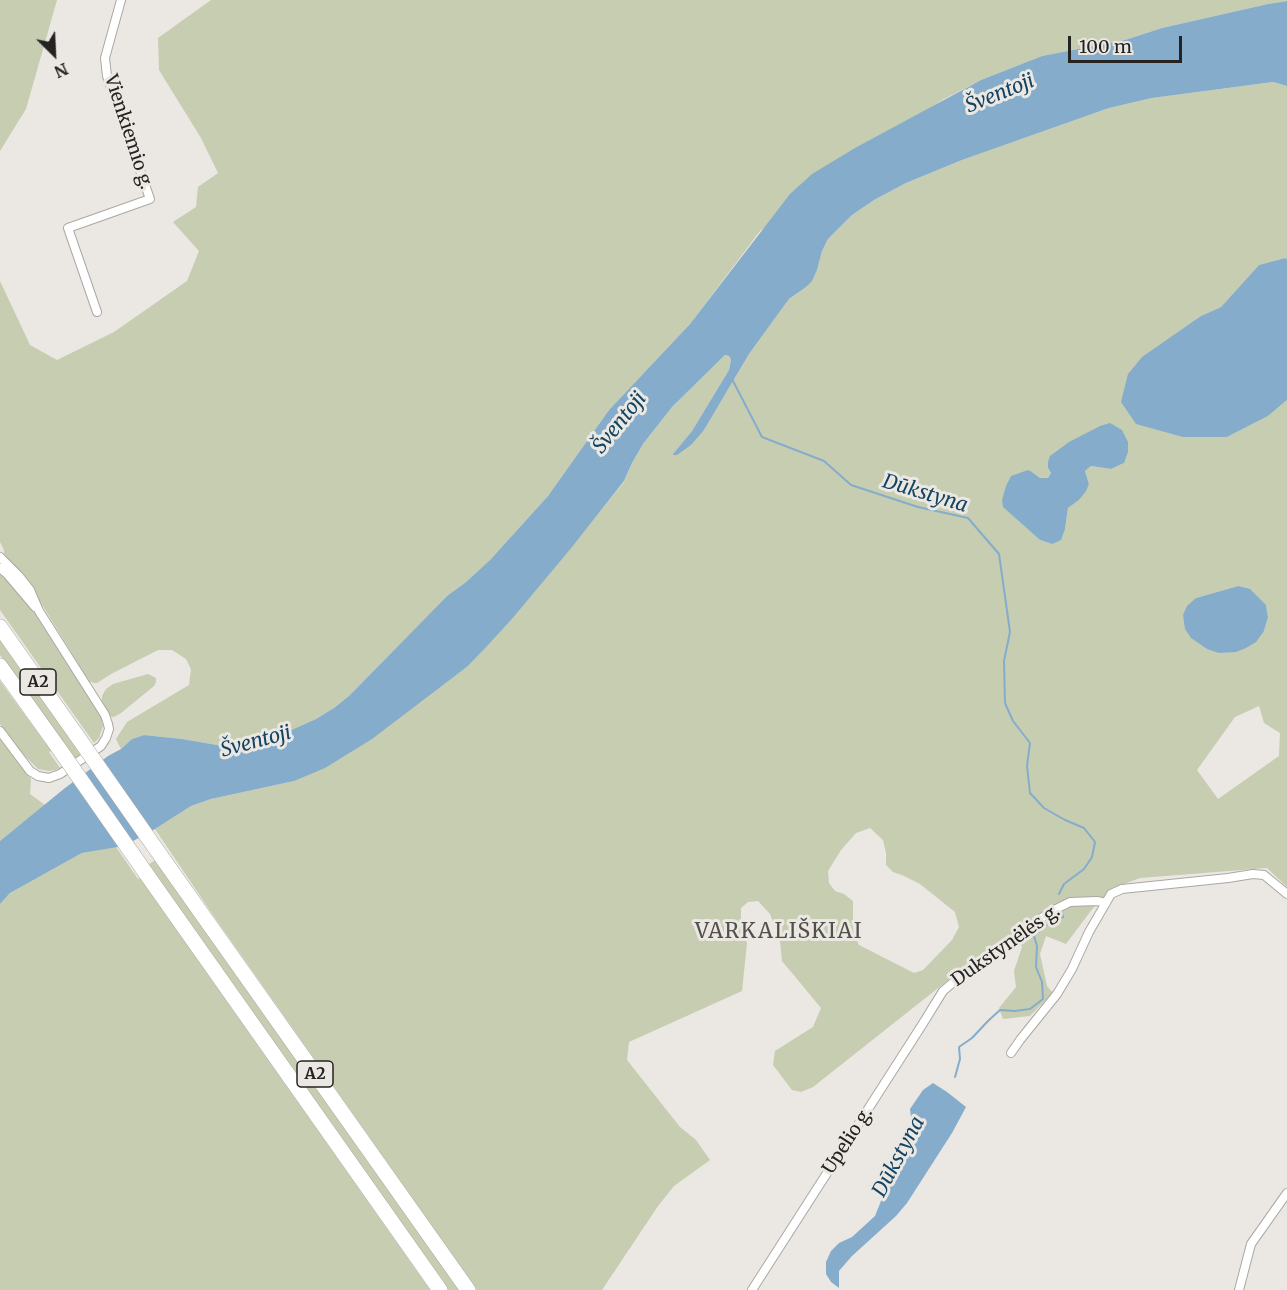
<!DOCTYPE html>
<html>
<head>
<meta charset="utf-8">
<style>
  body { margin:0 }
  #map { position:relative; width:1287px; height:1290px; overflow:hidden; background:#ebe7e2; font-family:Merriweather,serif }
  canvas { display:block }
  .north { position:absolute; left:24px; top:24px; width:60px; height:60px; -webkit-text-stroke:4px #ebe7e2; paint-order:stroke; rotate:156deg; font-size:16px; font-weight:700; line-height:24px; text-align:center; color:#242321 }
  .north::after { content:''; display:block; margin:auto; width:21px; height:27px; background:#242321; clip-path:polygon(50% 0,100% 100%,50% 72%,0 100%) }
  .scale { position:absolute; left:1068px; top:36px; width:114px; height:27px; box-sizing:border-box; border:3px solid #242321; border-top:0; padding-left:8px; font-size:18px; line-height:21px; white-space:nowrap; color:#242321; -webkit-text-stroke:4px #ebe7e2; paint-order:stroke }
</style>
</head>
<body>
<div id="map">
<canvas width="1287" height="1290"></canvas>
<div class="north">N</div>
<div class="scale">100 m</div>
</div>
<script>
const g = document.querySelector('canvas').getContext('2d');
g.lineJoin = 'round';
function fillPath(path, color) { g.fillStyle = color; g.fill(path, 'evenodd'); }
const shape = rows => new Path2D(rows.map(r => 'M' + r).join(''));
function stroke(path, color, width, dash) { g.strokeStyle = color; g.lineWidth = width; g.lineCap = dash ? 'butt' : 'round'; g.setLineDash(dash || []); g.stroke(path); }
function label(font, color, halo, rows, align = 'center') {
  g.font = font + ' Merriweather,serif'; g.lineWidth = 6; g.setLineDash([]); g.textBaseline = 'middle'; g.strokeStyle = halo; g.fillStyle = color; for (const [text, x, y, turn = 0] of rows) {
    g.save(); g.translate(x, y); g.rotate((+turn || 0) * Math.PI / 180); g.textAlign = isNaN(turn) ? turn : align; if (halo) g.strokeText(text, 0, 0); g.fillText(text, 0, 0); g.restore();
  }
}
fillPath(shape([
  [0,0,57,0,26,109,0,151],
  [211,0,1287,0,1287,1,1268,4,1162,28,1125,40,1042,56,981,80,942,100,760,231,690,324,609,410,548,496,490,560,466,582,447,596,350,695,334,708,316,719,289,731,256,741,223,746,182,739,144,735,132,739,121,749,116,739,127,722,189,685,191,669,186,659,172,650,158,650,111,674,97,683,94,683,89,681,33,590,6,558,4,554,4,550,0,542,0,281,30,345,57,360,114,332,187,281,199,251,173,222,196,207,198,187,218,173,201,138,159,70,158,38],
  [1273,82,1287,86,1287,259,1285,258,1259,265,1221,307,1201,316,1183,436,1227,437,1268,416,1287,400,1287,887,1267,868,1140,878,1116,887,1093,908,1066,944,1046,936,1040,954,1047,986,1053,993,1030,1016,1003,1019,999,1008,1016,987,1014,971,1022,947,1019,939,1008,937,971,962,813,1087,801,1092,792,1090,773,1065,775,1051,813,1027,821,1008,782,961,780,941,770,914,758,901,748,902,741,908,741,924,747,943,742,991,629,1042,627,1060,680,1127,696,1140,710,1160,674,1186,658,1206,602,1290,477,1290,213,915,155,829,191,806,211,799,294,781,416,704,468,666,512,619,624,482,632,463,643,444,672,407,725,355,729,356,731,360,729,370,692,431,673,454,704,430,749,354,789,299,806,287,817,270,822,251,828,239,852,215,874,200,906,183,962,160,1109,108,1152,98],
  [1124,463,1111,469,1091,466,1085,471,1089,484,1079,500,1068,508,1065,529,1052,544,1040,540,1004,507,1032,472,1040,478,1048,478,1051,473,1048,468],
  [1238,586,1266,605,1268,616,1264,631,1207,649,1201,644,1196,598],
  [1259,706,1264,723,1280,733,1279,756,1218,799,1197,770,1235,717],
  [870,828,883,840,886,853,886,865,893,872,902,875,920,884,955,912,959,927,952,940,923,970,914,973,859,945,855,937,853,928,853,901,844,894,835,891,829,883,828,871,841,850,856,833],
  [0,573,12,585,36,615,97,710,101,716,103,726,99,738,94,743,0,610],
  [0,635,73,740,72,742,80,754,75,758,0,655],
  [148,674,156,678,156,682,154,686,121,713,114,717,110,716,102,701,102,696,106,689,113,684],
  [0,681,51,751,49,752,60,768,55,770,49,771,38,769,22,753,0,724],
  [0,739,31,779,30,794,45,805,0,841],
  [116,847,138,879,140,878,430,1290,0,1290,0,904,10,893,82,853],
  [156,860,461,1290,447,1290,151,869,151,868,149,864]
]), '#c6cdb1');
fillPath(shape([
  [1287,1,1287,86,1273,82,1152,98,1109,108,962,160,906,183,874,200,852,215,828,239,822,251,817,270,812,281,806,287,789,299,749,354,704,430,691,445,677,455,673,455,673,454,692,431,729,370,731,360,729,356,725,355,672,407,643,444,632,463,624,481,572,547,512,619,489,644,468,666,372,739,325,768,294,781,211,799,191,806,155,829,124,846,82,853,10,893,0,904,0,841,65,788,108,756,121,749,132,739,144,735,182,739,223,746,256,741,289,731,316,719,334,708,350,695,447,596,466,582,490,560,548,496,609,410,690,324,790,194,812,174,855,148,981,80,1042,56,1125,40,1162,28,1268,4],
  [1285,258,1287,259,1287,400,1268,416,1227,437,1183,437,1136,424,1121,402,1128,374,1142,357,1201,316,1221,307,1259,265],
  [1110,423,1122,430,1128,442,1128,452,1124,463,1111,469,1091,466,1085,471,1089,484,1086,491,1079,500,1068,508,1065,529,1061,540,1052,544,1040,540,1003,507,1002,500,1006,486,1011,476,1028,470,1032,472,1040,478,1048,478,1051,473,1048,468,1048,462,1050,456,1069,442,1100,426],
  [1238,586,1250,589,1266,605,1268,617,1264,631,1256,642,1246,648,1236,652,1219,653,1207,649,1191,638,1185,629,1183,615,1187,606,1196,598],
  [933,1083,947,1092,966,1107,952,1133,907,1203,896,1216,852,1256,839,1271,839,1288,831,1282,826,1274,826,1262,831,1251,839,1243,852,1237,875,1216,881,1201,882,1186,889,1171,908,1148,913,1134,910,1109,923,1090]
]), '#85adcb');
stroke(shape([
  [733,378,733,381,762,437,824,461,851,485,918,507,968,518,999,554,1010,632,1004,661,1005,703,1013,721,1030,743,1027,766,1030,793,1044,808,1065,820,1084,828,1095,842,1092,857,1084,869,1064,884,1059,894],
  [955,1077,960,1059,959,1047,972,1038,988,1021,1000,1010,1015,1011,1030,1009,1043,999,1042,982,1036,967,1037,946,1034,936,1046,925,1063,917,1062,913]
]), '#85adcb', 2);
const minor = shape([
  [97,312,68,228,150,199,107,76,105,58,121,0],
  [0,557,19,576,30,590,39,611,105,715,108,724,109,729,106,738,101,746,60,774,49,778,38,776,30,771,0,731],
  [0,568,7,574,35,607],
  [1011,1053,1020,1040,1057,994,1072,969,1089,932,1111,894,1122,889,1228,878,1253,874,1264,875,1287,894],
  [752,1290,922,1025,943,991,956,980,1050,912,1070,902,1097,901,1106,903],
  [1239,1290,1251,1244,1287,1193]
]);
const motorway = shape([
  [0,627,77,736],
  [0,666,60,750],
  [163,859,468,1290],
  [145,872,440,1290]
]);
stroke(minor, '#aba8a3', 10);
stroke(motorway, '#aba8a3', 16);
stroke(minor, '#fff', 8);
stroke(motorway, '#fff', 15);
const motorwayBridge = shape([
  [77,736,163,859],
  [60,750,145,872]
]);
stroke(motorwayBridge, '#aba8a3', 16, []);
stroke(motorwayBridge, '#fff', 15);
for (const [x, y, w] of [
  [38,682,36],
  [315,1074,36]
]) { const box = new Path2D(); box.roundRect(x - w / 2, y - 13, w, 26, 4.5); g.fillStyle = '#ebe7e2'; g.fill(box); stroke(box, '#242321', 1.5); }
label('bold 16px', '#242321', null, [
  ["A2",38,682],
  ["A2",315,1074]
]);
label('18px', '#242321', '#ebe7e2', [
  ["Vienkiemio g.",128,132,72],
  ["Dukstynėlės g.",1006,946,-35],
  ["Upelio g.",848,1141,-57]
]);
label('italic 20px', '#134463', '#ebe7e2', [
  ["Šventoji",1000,94,-22],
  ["Šventoji",620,423,-51],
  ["Dūkstyna",925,494,17],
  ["Šventoji",256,742,-15],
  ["Dūkstyna",899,1157,-62]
]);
g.letterSpacing = '1.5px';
label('21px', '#53504c', '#ebe7e2', [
  ["VARKALIŠKIAI",779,932]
]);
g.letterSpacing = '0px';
</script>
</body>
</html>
